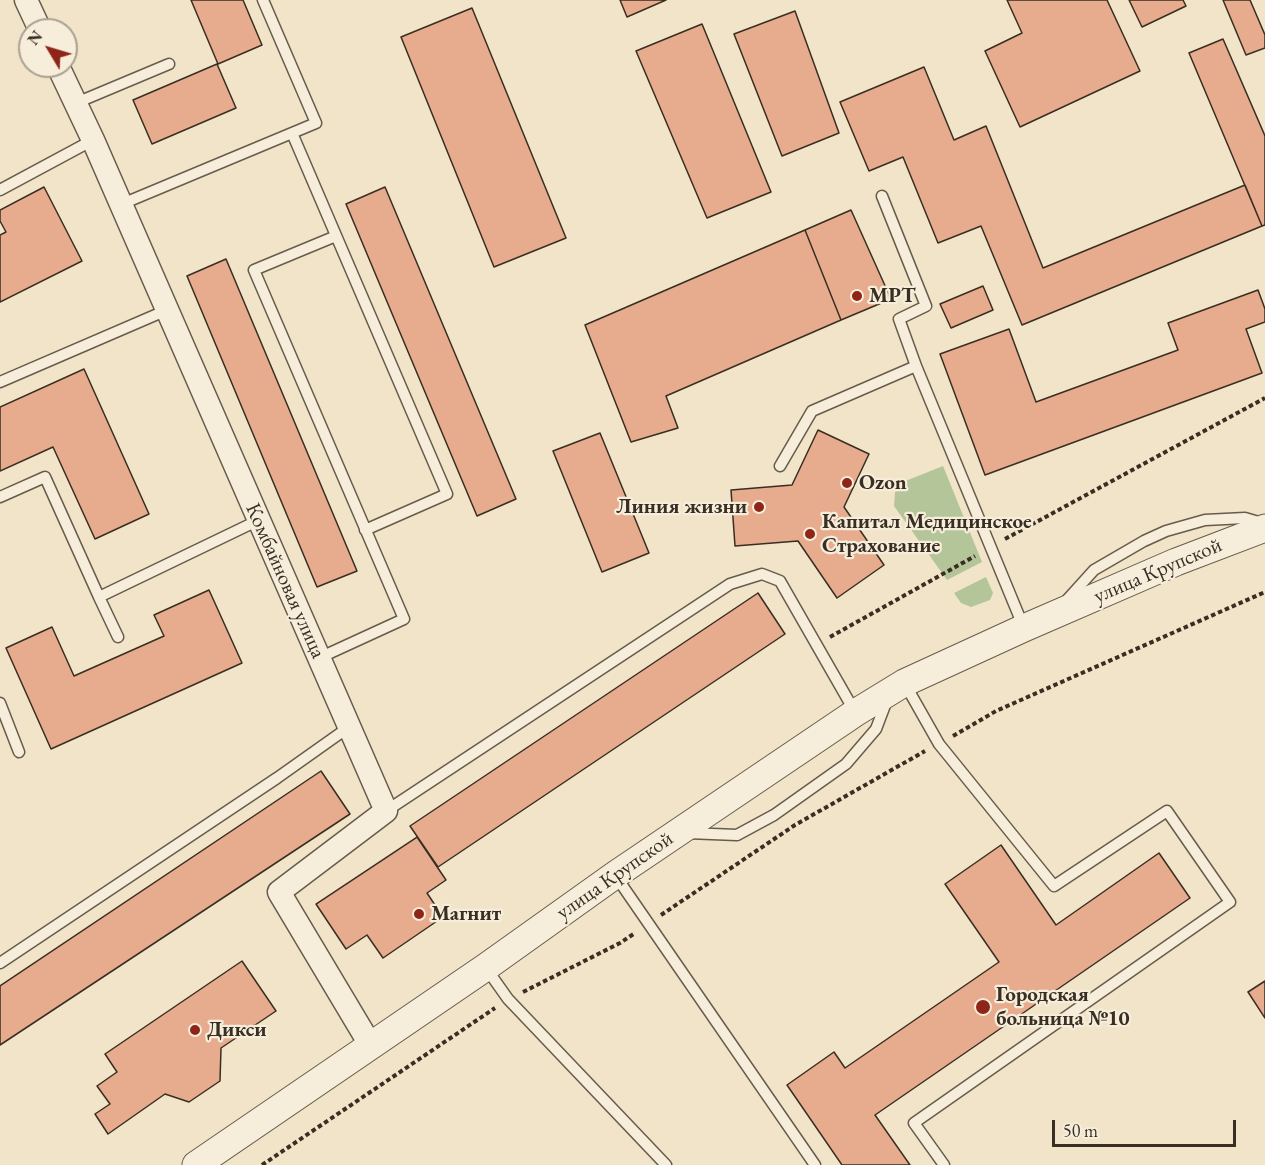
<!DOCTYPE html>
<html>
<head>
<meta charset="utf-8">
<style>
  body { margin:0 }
  #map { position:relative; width:1265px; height:1165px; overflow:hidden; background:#f1e4c8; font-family:"EB Garamond",serif }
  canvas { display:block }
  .north { position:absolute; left:18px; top:18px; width:60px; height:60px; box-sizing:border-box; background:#f6eddb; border:2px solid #aaa191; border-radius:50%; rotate:308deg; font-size:16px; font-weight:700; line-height:24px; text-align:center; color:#392e22 }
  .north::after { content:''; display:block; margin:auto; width:21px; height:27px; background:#8f2418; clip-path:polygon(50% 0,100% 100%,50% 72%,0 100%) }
  .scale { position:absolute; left:1052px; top:1120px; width:184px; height:27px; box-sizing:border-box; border:3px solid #392e22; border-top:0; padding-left:8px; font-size:18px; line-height:21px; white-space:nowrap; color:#392e22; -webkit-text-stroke:4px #f6eddb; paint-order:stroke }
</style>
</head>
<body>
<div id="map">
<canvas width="1265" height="1165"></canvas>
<div class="north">N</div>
<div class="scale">50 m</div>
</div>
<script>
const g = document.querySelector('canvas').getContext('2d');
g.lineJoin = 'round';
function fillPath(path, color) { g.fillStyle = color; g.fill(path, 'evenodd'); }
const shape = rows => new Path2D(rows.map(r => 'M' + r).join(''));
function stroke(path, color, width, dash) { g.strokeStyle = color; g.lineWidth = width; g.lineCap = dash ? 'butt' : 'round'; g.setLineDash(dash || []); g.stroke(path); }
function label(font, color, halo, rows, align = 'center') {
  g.font = font + ' "EB Garamond",serif'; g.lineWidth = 4.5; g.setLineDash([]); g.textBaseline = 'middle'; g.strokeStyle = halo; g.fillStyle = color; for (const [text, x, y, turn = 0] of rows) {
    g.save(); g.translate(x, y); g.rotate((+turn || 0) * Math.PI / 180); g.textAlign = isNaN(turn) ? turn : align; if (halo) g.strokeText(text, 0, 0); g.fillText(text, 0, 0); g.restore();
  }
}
fillPath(shape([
  [943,466,982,562,947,580,894,506,895,492,903,482],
  [986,577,993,593,990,600,971,607,961,603,954,593]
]), '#b4c59a');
const building = shape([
  [191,0,243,0,262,45,218,64,191,0],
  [620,0,666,0,627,17,620,0],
  [1007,0,1107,0,1140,71,1020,127,985,51,1022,33,1007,0],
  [1129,0,1183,0,1186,6,1142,27,1129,0],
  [1223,0,1250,0,1265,35,1265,48,1246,55,1223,0],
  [472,8,566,238,494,267,401,37,472,8],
  [795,11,839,133,782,156,734,34,795,11],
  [702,24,771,192,707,218,636,51,702,24],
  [1223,39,1265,136,1265,225,1262,226,1189,53,1223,39],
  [217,64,236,108,152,144,133,100,217,64],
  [924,67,954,140,986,126,1043,268,1245,185,1262,226,1022,325,981,226,938,243,903,157,869,171,840,102,924,67],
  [44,187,82,261,0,302,0,235,6,232,0,221,0,210,44,187],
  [385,187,516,499,477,516,346,204,385,187],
  [851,210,891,299,841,320,805,230,851,210],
  [805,230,841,320,666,396,678,428,631,442,585,325,805,230],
  [226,259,357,571,317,587,187,276,226,259],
  [983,286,993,310,951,328,940,304,983,286],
  [1258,290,1265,309,1265,322,1246,329,1262,373,985,475,940,354,1009,329,1036,402,1178,350,1168,323,1258,290],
  [84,369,149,514,95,539,53,447,0,471,0,407,84,369],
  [818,430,869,454,844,507,884,565,837,598,798,541,735,546,731,490,792,485,818,430],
  [600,433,649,553,602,572,553,451,600,433],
  [209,590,242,663,51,749,6,648,52,627,74,676,164,636,154,615,209,590],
  [758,593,785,634,438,867,410,826,758,593],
  [321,771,350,814,0,1045,0,986,321,771],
  [417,837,446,880,427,893,443,917,383,958,367,935,346,949,316,904,417,837],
  [1001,845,1056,925,1159,853,1190,898,875,1115,910,1165,842,1165,787,1085,834,1052,845,1068,999,962,945,884,1001,845],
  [242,961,276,1011,221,1048,220,1081,189,1102,165,1094,108,1134,95,1114,110,1104,97,1086,117,1072,105,1054,242,961],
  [1265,981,1265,1018,1248,992,1265,981]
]);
fillPath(building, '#e7ab8d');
stroke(building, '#392e22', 1.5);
const service = shape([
  [76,103,169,64],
  [292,133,447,494,365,530],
  [0,190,93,140],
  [882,196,926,306,899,319,916,366,1024,628],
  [122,204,316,123,263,0],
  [0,382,167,310],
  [780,466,812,411,916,366],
  [0,497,45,477,99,597,259,520],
  [99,597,118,637],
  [1066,601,1094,570,1144,541,1166,531,1205,520,1245,518,1262,523],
  [319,658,404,619,254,270,336,236],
  [905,684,939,744,1054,886,1167,811,1230,902,914,1123,944,1165],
  [0,703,19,752],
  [386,811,730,584,762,574,780,581,855,712],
  [687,833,737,835,774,815,846,764,876,729,887,700],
  [615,875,815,1165],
  [0,963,277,778,349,727],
  [486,968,508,999,666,1165]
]);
const minor = shape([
  [26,0,40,30],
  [58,66,93,140,386,811,279,892,371,1046]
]);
const tertiary = shape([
  [196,1165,486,967,615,875,855,713,904,683,1024,628,1176,562,1265,528]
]);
stroke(service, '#675c4c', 13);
stroke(minor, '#675c4c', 25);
stroke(tertiary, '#675c4c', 29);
stroke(shape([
  [1005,539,1265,398],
  [830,637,975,556],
  [953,736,996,711,1265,592],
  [661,915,795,825,925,751],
  [523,992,620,943,635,933],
  [262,1165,495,1008]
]), '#392e22', 4, [4.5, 3]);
stroke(service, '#f6eddb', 10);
stroke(minor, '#f6eddb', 22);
stroke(tertiary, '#f6eddb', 27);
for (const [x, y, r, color] of [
  [857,296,6,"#8f2418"],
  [847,483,6,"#8f2418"],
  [759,507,6,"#8f2418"],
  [810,534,6,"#8f2418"],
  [419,914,6,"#8f2418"],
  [983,1007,8,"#8f2418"],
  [195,1030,6,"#8f2418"]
]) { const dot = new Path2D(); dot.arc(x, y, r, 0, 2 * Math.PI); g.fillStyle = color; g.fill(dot); stroke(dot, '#f6eddb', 2); }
label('bold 21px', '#392e22', '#f6eddb', [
  ["МРТ",869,296],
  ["Ozon",859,483],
  ["Линия жизни",747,507,"right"],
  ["Капитал Медицинское",822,522],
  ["Страхование",822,546],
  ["Магнит",431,914],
  ["Городская",996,995],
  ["больница №10",996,1019],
  ["Дикси",207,1030]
], 'left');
label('21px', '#392e22', '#f6eddb', [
  ["улица Крупской",1158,571,-23],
  ["Комбайновая улица",285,581,66],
  ["улица Крупской",615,876,-35]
]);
</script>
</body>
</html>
